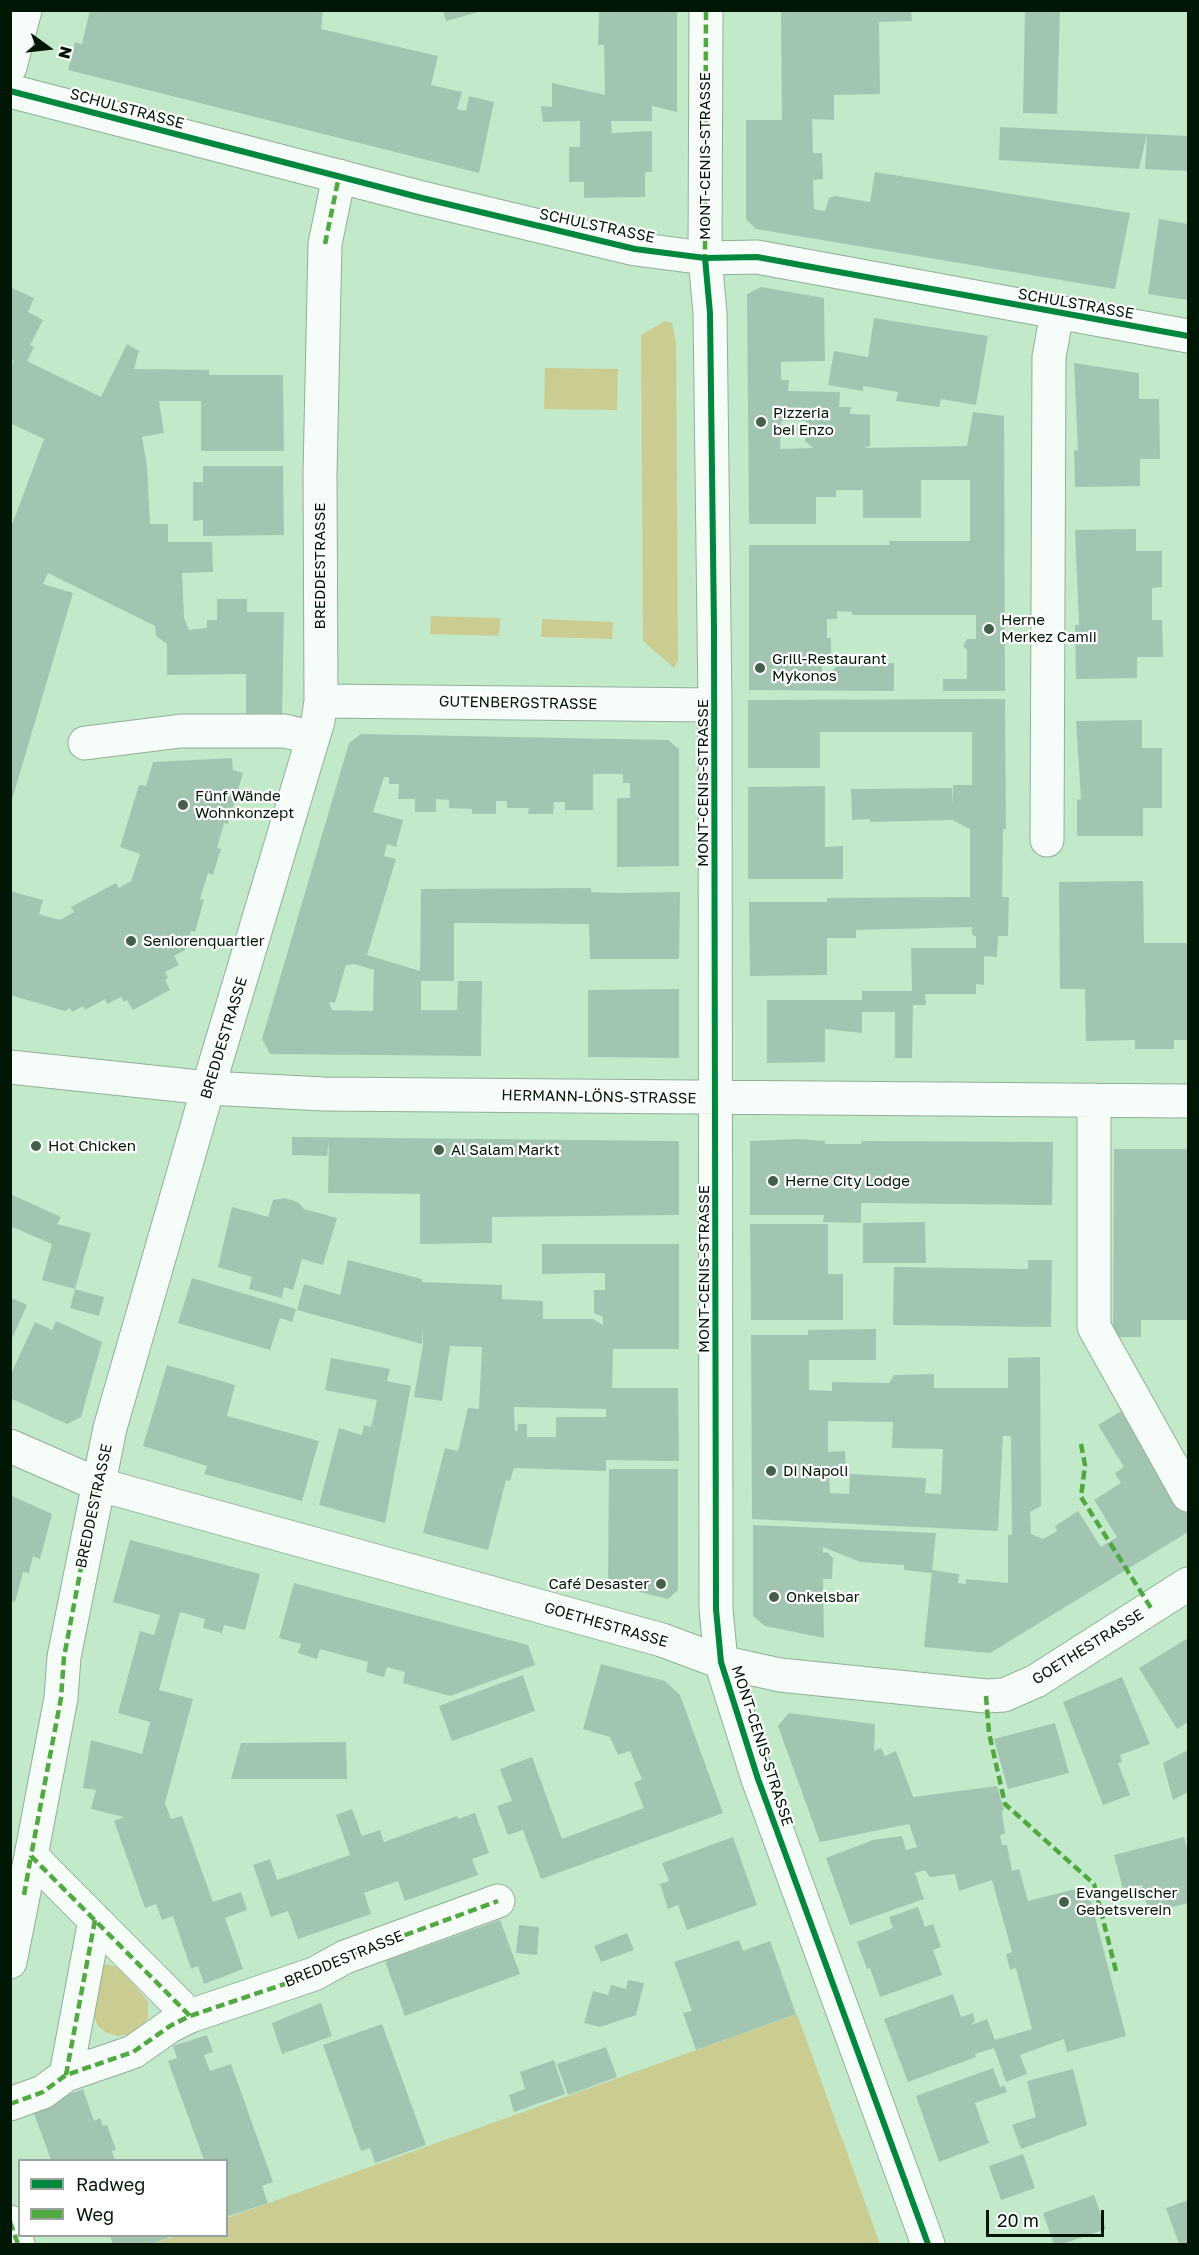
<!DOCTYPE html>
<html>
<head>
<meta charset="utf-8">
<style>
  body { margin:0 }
  #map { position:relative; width:1199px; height:2255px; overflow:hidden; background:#c3e9cb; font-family:"Golos Text",sans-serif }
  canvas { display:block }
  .frame { position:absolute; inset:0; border:12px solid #001705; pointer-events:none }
  .legend { position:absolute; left:18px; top:2159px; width:210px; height:78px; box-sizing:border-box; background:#fff; border:2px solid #99a29b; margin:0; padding:8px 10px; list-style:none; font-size:18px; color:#001705 }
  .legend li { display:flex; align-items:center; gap:12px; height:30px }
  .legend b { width:30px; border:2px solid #99a29b }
  .north { position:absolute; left:18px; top:18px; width:60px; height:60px; -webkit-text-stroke:4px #fff; paint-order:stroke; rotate:105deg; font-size:16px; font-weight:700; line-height:24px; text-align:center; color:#001705 }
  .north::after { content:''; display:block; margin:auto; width:21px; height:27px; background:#001705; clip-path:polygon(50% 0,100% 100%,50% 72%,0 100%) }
  .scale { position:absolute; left:986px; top:2210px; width:118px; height:27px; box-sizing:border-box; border:3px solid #001705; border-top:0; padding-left:8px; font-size:18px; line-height:21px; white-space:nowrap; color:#001705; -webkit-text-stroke:4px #fff; paint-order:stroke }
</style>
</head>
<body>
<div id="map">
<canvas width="1199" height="2255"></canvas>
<div class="frame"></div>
<ul class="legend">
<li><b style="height:8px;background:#00873e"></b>Radweg</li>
<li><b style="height:8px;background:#4fa940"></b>Weg</li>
</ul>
<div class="north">N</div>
<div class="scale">20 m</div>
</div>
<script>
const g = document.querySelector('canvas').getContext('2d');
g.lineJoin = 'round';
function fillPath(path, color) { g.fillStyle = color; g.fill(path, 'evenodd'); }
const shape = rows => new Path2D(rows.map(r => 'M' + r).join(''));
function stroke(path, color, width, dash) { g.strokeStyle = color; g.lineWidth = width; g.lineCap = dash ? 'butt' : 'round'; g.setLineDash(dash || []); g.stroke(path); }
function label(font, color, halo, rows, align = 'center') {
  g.font = font + ' "Golos Text",sans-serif'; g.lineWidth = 4.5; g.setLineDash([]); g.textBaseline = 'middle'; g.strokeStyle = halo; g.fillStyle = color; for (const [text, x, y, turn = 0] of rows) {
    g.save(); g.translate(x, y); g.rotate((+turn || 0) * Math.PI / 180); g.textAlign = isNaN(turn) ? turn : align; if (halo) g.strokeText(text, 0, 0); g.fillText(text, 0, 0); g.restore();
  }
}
fillPath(shape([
  [665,321,672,323,676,343,678,660,674,668,643,641,641,335],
  [545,368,618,369,617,410,544,409],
  [431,616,500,618,499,636,430,634],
  [542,619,613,622,612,639,541,637],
  [107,1964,117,1967,148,2001,148,2018,141,2028,130,2034,118,2036,107,2033,98,2026,93,2015,102,1966],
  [797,2014,880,2244,151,2244,177,2236,226,2236,227,2218]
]), '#cbcc91');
fillPath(shape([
  [90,10,323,10,321,29,438,56,431,85,462,92,457,109,466,111,469,96,494,102,479,173,68,70,75,42,82,44],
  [443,10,482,10,482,11,446,21],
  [599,10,677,10,677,112,652,106,652,121,611,121,612,133,652,131,652,172,645,172,645,197,584,198,584,182,569,182,569,147,580,147,580,121,543,122,541,106,552,107,552,83,605,95,604,45,598,45],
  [781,10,911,10,912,21,879,22,880,94,834,95,834,120,812,119,813,153,822,153,823,179,813,180,814,209,825,211,829,198,835,196,870,202,875,172,1130,213,1115,289,756,229,746,219,746,120,782,120],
  [1025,10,1060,10,1057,114,1023,113],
  [1000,127,1188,136,1188,171,1145,169,1147,134,1139,169,999,160],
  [1159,219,1188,224,1188,300,1148,294],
  [10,287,34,298,28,312,43,320,30,345,34,347,27,361,101,397,127,344,139,351,134,369,209,370,209,375,283,375,284,451,201,451,201,401,159,401,164,433,142,437,147,466,150,524,168,524,168,542,212,542,213,572,182,573,184,618,189,630,207,628,207,620,217,620,217,599,247,599,247,612,284,612,282,719,246,721,246,674,167,675,167,644,156,636,155,626,48,573,43,584,73,593,11,803,10,558,13,556,10,555,10,530,44,439,10,423,10,368,14,361,10,360],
  [761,287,824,298,825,361,781,362,781,380,789,380,788,391,840,392,839,407,851,407,850,414,870,415,870,446,863,448,967,446,973,412,1004,416,1005,691,943,691,943,679,967,679,967,650,963,646,967,639,976,639,976,615,852,615,852,612,837,611,837,619,827,619,827,638,831,638,831,657,828,661,822,661,822,671,827,676,839,664,894,663,894,691,749,690,749,545,890,545,889,541,970,541,970,480,921,480,921,518,863,518,863,490,836,490,836,497,816,497,816,524,749,524,747,294],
  [781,421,806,421,805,441,813,448,780,449],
  [874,318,988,336,976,405,941,399,939,407,896,401,898,392,863,386,863,391,828,385,834,351,868,357],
  [1074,363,1139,373,1139,399,1159,399,1160,459,1140,459,1140,486,1075,487,1074,450,1078,451],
  [203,466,283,466,284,535,203,536,203,520,193,521,193,482,203,482],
  [1136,529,1136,551,1162,551,1162,587,1152,588,1152,620,1162,620,1163,657,1137,657,1137,678,1076,679,1075,625,1079,625,1075,530],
  [1005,699,1006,829,1003,829,1002,897,1009,897,1008,936,998,936,997,957,984,956,984,985,976,984,976,994,925,994,926,1005,913,1005,912,1058,895,1058,895,1012,862,1012,862,1033,825,1029,825,1062,767,1063,767,1000,862,1000,862,991,912,991,911,948,976,948,976,936,972,935,972,927,856,930,856,938,827,938,827,975,750,976,749,902,827,902,827,898,970,897,970,829,952,820,870,822,870,819,852,820,851,789,952,788,953,805,953,785,972,785,972,732,820,732,820,768,748,768,748,700],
  [1142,720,1142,748,1162,748,1162,808,1143,808,1143,836,1077,836,1077,800,1081,799,1076,721],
  [361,734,668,740,679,749,679,866,617,867,617,798,630,798,630,783,623,783,623,774,593,774,593,810,565,810,565,802,554,802,553,814,528,814,529,808,507,808,507,801,496,801,496,814,472,814,472,809,449,808,449,800,436,799,436,812,415,812,415,799,398,799,399,784,389,784,389,777,384,777,373,812,403,820,396,847,387,844,384,856,396,859,367,955,420,971,421,889,591,888,591,892,613,893,680,892,679,959,590,959,589,924,454,923,454,981,421,981,421,1010,457,1010,458,981,482,981,481,1056,270,1054,262,1039,349,743],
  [354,964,374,970,373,1011,332,1010,329,1002,335,1003,346,965],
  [232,758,233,770,243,773,228,824,224,823,217,848,221,849,213,875,208,873,200,899,204,900,195,932,191,931,185,950,174,956,179,965,165,972,168,978,165,980,170,990,133,1010,127,1000,124,1002,121,997,107,1004,105,999,85,1010,83,1006,72,1012,70,1008,65,1011,10,995,10,891,43,900,39,914,60,920,74,912,71,907,116,883,119,888,131,881,140,854,120,847,139,785,146,786,153,762],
  [825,786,825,847,843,846,843,879,748,879,748,787],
  [1143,881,1144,943,1188,943,1188,1040,1174,1040,1174,1049,1135,1049,1135,1040,1086,1041,1085,989,1060,989,1059,882],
  [679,989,679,1058,588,1057,588,990],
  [292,1137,679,1141,679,1215,492,1217,492,1243,420,1244,420,1194,328,1193,329,1140,327,1156,292,1155],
  [799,1139,825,1141,825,1144,861,1144,862,1141,1053,1142,1052,1205,861,1203,861,1223,823,1222,824,1215,750,1215,750,1141],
  [1114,1149,1188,1149,1188,1320,1141,1320,1141,1337,1113,1337],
  [10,1194,61,1217,57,1224,91,1233,75,1289,42,1280,52,1244,10,1226],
  [284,1198,298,1202,304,1209,337,1218,323,1265,302,1259,293,1290,284,1287,282,1298,249,1289,252,1277,218,1267,232,1207,268,1217,273,1200],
  [925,1222,926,1263,863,1263,863,1223],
  [750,1224,828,1224,828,1274,843,1274,843,1320,751,1320],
  [542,1244,679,1244,679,1349,613,1349,612,1388,678,1388,679,1461,606,1460,606,1471,514,1468,510,1481,506,1480,488,1550,423,1533,445,1448,458,1451,468,1408,479,1409,482,1347,450,1346,442,1401,414,1397,423,1345,423,1324,422,1344,297,1310,304,1284,340,1295,348,1260,422,1279,422,1282,502,1285,502,1299,543,1301,543,1319,593,1319,603,1325,603,1317,594,1313,594,1290,605,1290,605,1273,542,1274],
  [514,1407,606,1409,606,1417,556,1417,556,1437,527,1437,527,1424,518,1424,517,1431,515,1431],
  [1028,1260,1052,1260,1051,1327,893,1325,894,1267,1028,1269],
  [192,1278,296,1309,292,1322,280,1318,270,1350,178,1323],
  [75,1289,104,1297,99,1316,70,1308],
  [10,1297,27,1305,10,1343],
  [56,1321,102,1342,81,1417,67,1424,10,1398,10,1376,35,1322,52,1330],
  [876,1329,876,1360,809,1360,809,1390,832,1391,832,1382,889,1383,894,1375,934,1374,934,1388,1008,1388,1008,1358,1040,1357,1041,1506,1030,1512,1031,1534,1043,1539,1057,1531,1055,1526,1078,1511,1101,1547,1117,1537,1094,1500,1121,1483,1115,1473,1124,1467,1098,1425,1125,1409,1188,1511,1188,1532,990,1653,924,1647,932,1573,904,1570,904,1565,860,1562,823,1547,823,1553,827,1552,833,1558,832,1579,823,1579,824,1638,765,1626,753,1616,753,1525,936,1533,932,1570,959,1574,958,1583,966,1584,966,1579,1008,1583,1008,1535,1012,1535,1011,1436,1003,1436,998,1531,752,1519,751,1335,808,1335,808,1330],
  [828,1421,893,1422,892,1448,943,1449,941,1494,925,1493,926,1478,850,1474,849,1494,830,1493,829,1474,846,1474,845,1451,828,1452],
  [331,1358,390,1369,387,1381,411,1386,385,1523,319,1505,339,1428,362,1435,364,1425,371,1427,377,1400,325,1390],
  [167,1365,235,1385,227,1416,319,1441,302,1501,204,1474,207,1466,143,1446],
  [609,1469,678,1469,678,1590,668,1599,608,1584],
  [10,1495,52,1514,40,1559,33,1556,29,1573,23,1572,15,1602,10,1601],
  [130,1540,260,1574,245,1630,224,1625,222,1633,203,1628,205,1619,180,1612,159,1690,193,1699,165,1803,171,1819,182,1816,213,1902,241,1892,247,1910,225,1918,243,1969,204,1984,198,1966,191,1969,173,1916,162,1920,156,1904,145,1908,114,1821,124,1817,91,1809,96,1790,83,1788,91,1740,142,1754,150,1722,118,1713,140,1631,154,1635,160,1615,113,1602],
  [294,1583,528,1645,535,1665,450,1696,403,1683,405,1672,387,1667,384,1677,366,1672,368,1662,320,1649,317,1659,298,1653,301,1644,279,1638],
  [1188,1638,1188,1722,1177,1729,1139,1668],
  [601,1664,665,1681,680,1695,723,1813,541,1879,523,1830,508,1835,497,1806,512,1801,500,1769,532,1757,562,1839,644,1808,634,1783,642,1779,630,1751,618,1755,610,1737,583,1729],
  [523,1675,535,1711,452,1741,439,1706],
  [1122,1677,1150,1744,1120,1755,1122,1762,1118,1763,1130,1795,1103,1805,1063,1702],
  [789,1713,875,1724,874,1751,881,1748,885,1756,896,1751,913,1797,997,1786,1004,1810,1002,1811,1005,1834,1000,1835,1002,1845,1007,1845,1012,1871,1019,1869,1028,1901,1087,1886,1126,2036,1067,2052,1064,2039,1020,2055,1027,2074,1006,2082,994,2048,975,2054,976,2057,908,2082,884,2019,953,1994,961,2017,973,2013,975,2021,971,2025,987,2019,995,2040,1032,2029,1016,1968,1010,1970,1006,1954,1012,1952,992,1880,959,1891,955,1874,930,1877,925,1870,915,1873,924,1899,850,1925,826,1858,873,1840,902,1836,906,1850,917,1847,909,1824,820,1842,778,1726],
  [1055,1723,1069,1773,1008,1789,994,1739],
  [346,1742,347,1779,231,1779,241,1743],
  [1188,1750,1188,1792,1173,1800,1163,1763],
  [352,1809,362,1836,380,1830,384,1842,457,1816,458,1819,475,1813,489,1853,472,1859,478,1875,405,1901,398,1881,364,1893,371,1914,298,1939,288,1911,271,1917,253,1865,270,1859,277,1880,350,1855,336,1815],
  [733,1837,757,1905,687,1930,678,1905,668,1909,660,1884,669,1881,662,1863],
  [1184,1837,1188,1854,1188,1903,1149,1913,1142,1885,1123,1889,1114,1855],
  [918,1907,925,1927,933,1924,941,1947,933,1950,942,1975,880,1997,870,1968,867,1969,857,1942,893,1928,889,1917],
  [500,1920,520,1974,405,2016,385,1961],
  [519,1925,539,1927,537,1955,516,1953],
  [627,1933,634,1950,601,1962,594,1946],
  [739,1940,743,1951,770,1941,796,2014,696,2050,683,2013,692,2011,674,1962],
  [628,1980,644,1983,636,2015,600,2027,584,2023,593,1991,608,1995,611,1985,626,1989],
  [321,2003,332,2036,282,2054,272,2023],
  [382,2024,426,2145,375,2163,370,2148,361,2151,323,2045],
  [207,2035,213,2052,204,2055,210,2071,231,2064,273,2182,262,2186,268,2203,226,2217,226,2160,204,2160,168,2061,177,2058,173,2046],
  [606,2047,617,2077,568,2095,557,2064],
  [554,2060,565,2094,514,2112,509,2095,525,2089,520,2072],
  [993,2068,1000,2087,1004,2085,1007,2092,975,2103,989,2143,939,2162,916,2096],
  [1073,2069,1087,2125,1021,2149,1012,2125,1036,2117,1027,2081],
  [83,2089,94,2121,100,2118,103,2126,107,2125,116,2150,112,2151,115,2160,51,2160,32,2108],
  [1023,2154,1035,2188,1001,2200,989,2166],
  [1094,2195,1106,2229,1062,2244,1054,2244,1043,2213],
  [1188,2200,1188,2244,1179,2244,1166,2208],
  [110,2236,167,2236,168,2238,150,2244,113,2244]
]), '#a2c5b2');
const minor = shape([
  [706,10,705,258,710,313,715,705,716,1609,721,1662,758,1779,928,2244],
  [10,67,25,10],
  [10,91,422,198,635,249,705,258,757,257,1188,336],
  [321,701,715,705],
  [85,743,181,731,285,731,313,738],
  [1047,840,1049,357,1057,313],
  [10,1067,208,1088,324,1094,1188,1101],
  [1094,1100,1094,1327,1188,1495],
  [10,1446,97,1484,662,1640,721,1662,780,1675,986,1696,1004,1695,1036,1681,1188,1584],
  [10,1962,31,1856],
  [190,2016,31,1856,61,1698,64,1657,110,1428,208,1088,318,721,321,701,320,473,325,244,339,176],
  [66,2075,95,1920],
  [10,2104,43,2092,66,2075,133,2052,170,2026,190,2016,314,1974,345,1957,498,1901],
  [10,2222,18,2244]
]);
stroke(minor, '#91af98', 35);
stroke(minor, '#f6fcf7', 33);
stroke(shape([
  [325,244,339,176],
  [700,257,705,258,706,10],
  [1081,1444,1085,1465,1081,1497,1151,1608],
  [97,1484,64,1657,61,1698,31,1856,190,2016],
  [986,1696,989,1733,1005,1804,1094,1884,1116,1971],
  [24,1895,31,1856],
  [66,2075,95,1920],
  [10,2104,43,2092,66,2075,133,2052,170,2026,190,2016,314,1974,345,1957,498,1901],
  [10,2222,18,2244]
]), '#4fa940', 4.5, [9, 4.5]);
stroke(shape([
  [10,91,422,198,635,249,705,258,757,257,1188,336],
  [705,258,710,313,714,628,716,1609,721,1662,758,1779,928,2244]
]), '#00873e', 6);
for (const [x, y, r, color] of [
  [761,422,6,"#44604a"],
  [989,629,6,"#44604a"],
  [760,668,6,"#44604a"],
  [183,805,6,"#44604a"],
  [131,941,6,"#44604a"],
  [36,1146,6,"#44604a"],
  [439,1150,6,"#44604a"],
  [773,1181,6,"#44604a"],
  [771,1471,6,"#44604a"],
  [661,1584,6,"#44604a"],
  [774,1597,6,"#44604a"],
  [1064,1902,6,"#44604a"]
]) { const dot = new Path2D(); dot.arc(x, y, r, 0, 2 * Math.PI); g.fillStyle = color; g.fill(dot); stroke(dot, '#fff', 2); }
label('15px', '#001705', '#fff', [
  ["SCHULSTRASSE",127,109,15],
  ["MONT-CENIS-STRASSE",705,156,-90],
  ["SCHULSTRASSE",597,226,12],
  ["SCHULSTRASSE",1076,304,10],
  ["BREDDESTRASSE",320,566,-90],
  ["GUTENBERGSTRASSE",518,703,1],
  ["MONT-CENIS-STRASSE",703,783,-90],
  ["BREDDESTRASSE",224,1038,-73],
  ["HERMANN-LÖNS-STRASSE",599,1097,1],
  ["MONT-CENIS-STRASSE",704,1269,-90],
  ["BREDDESTRASSE",94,1506,-78],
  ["GOETHESTRASSE",606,1625,16],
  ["GOETHESTRASSE",1088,1647,-32],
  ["MONT-CENIS-STRASSE",762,1746,72],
  ["BREDDESTRASSE",344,1959,-22]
]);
label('15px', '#001705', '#fff', [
  ["Pizzeria",773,413],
  ["bei Enzo",773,430],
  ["Herne",1001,620],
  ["Merkez Camii",1001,637],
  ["Grill-Restaurant",772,659],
  ["Mykonos",772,676],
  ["Fünf Wände",195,796],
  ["Wohnkonzept",195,813],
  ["Seniorenquartier",143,941],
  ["Hot Chicken",48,1146],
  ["Al Salam Markt",451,1150],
  ["Herne City Lodge",785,1181],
  ["Di Napoli",783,1471],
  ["Café Desaster",649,1584,"right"],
  ["Onkelsbar",786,1597],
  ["Evangelischer",1076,1893],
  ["Gebetsverein",1076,1910]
], 'left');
</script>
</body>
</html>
